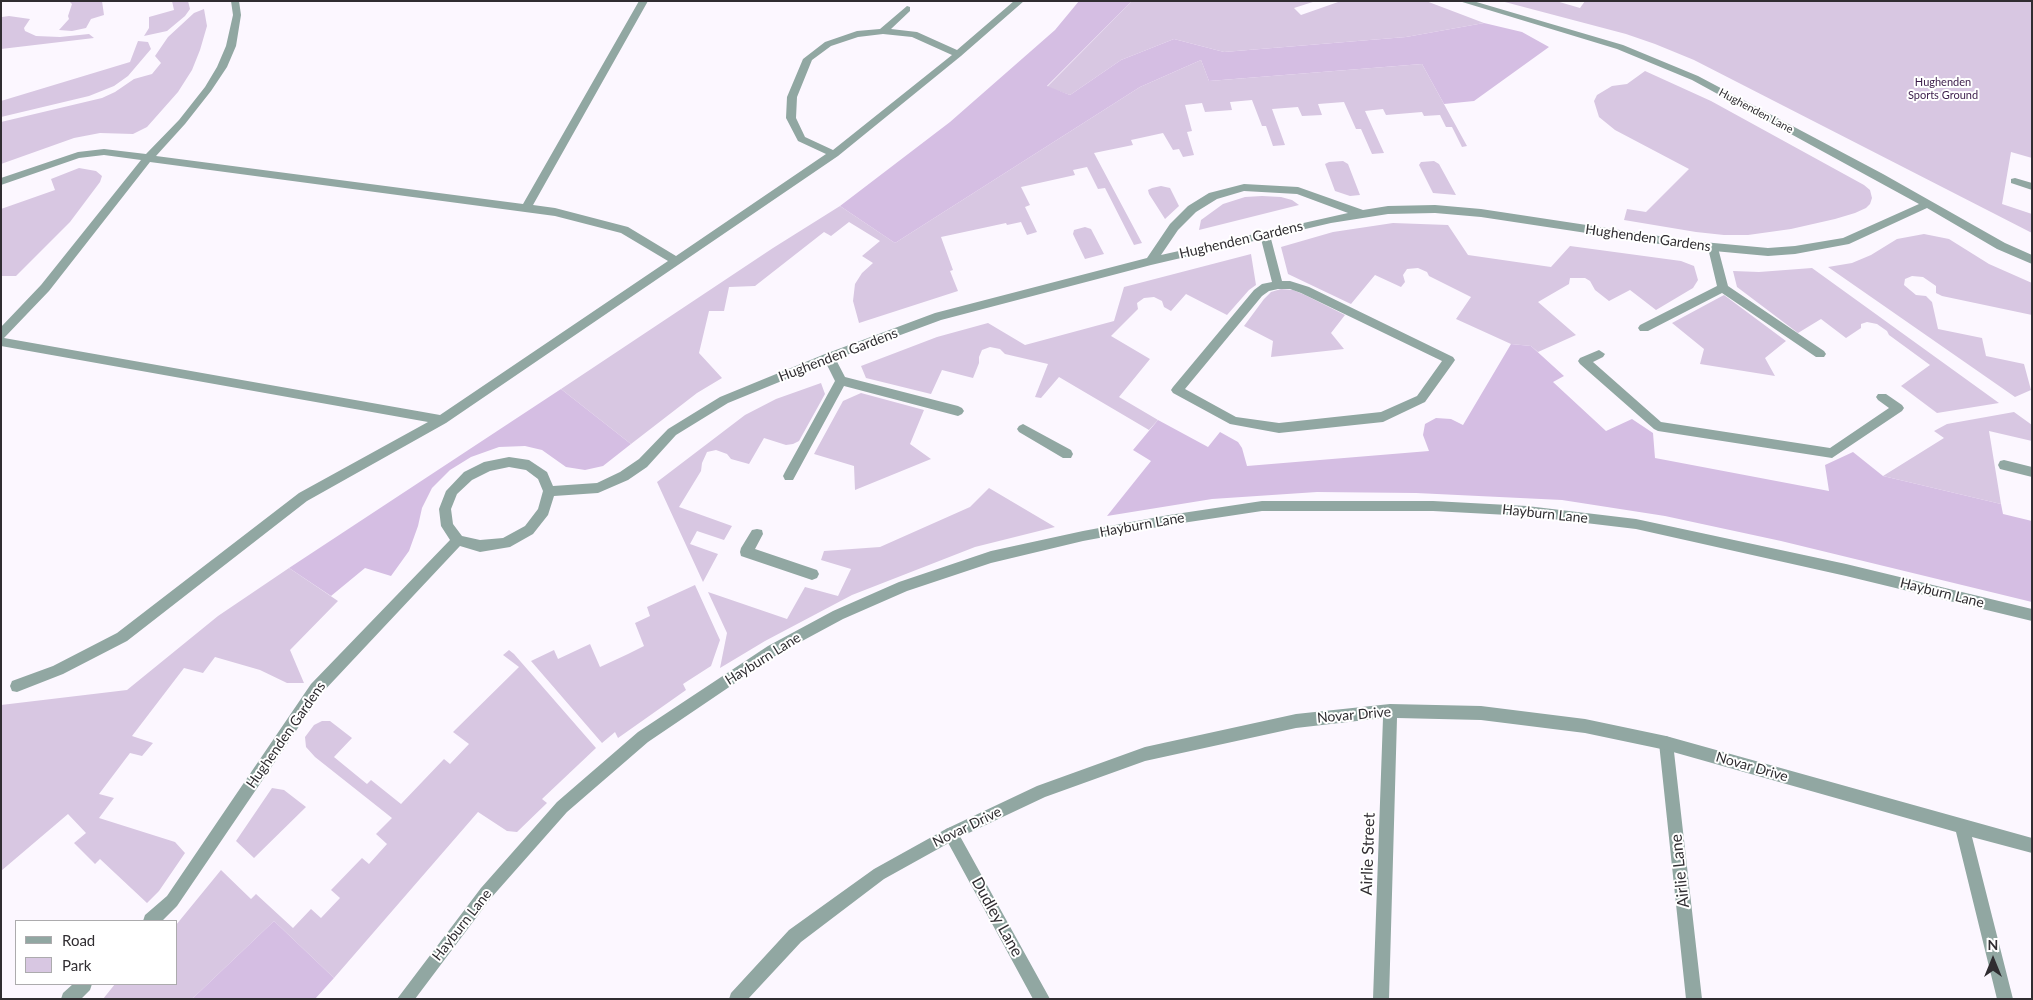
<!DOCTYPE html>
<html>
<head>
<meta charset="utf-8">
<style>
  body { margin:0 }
  #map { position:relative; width:2033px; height:1000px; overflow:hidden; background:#fcf7ff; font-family:Lato,sans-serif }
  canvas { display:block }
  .frame { position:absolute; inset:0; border:2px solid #302d31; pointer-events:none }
  .legend { position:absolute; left:15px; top:920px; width:162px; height:65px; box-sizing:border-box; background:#fff; border:1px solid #acabad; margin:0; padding:6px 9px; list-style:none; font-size:15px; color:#302d31 }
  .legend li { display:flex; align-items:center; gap:10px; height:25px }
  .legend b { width:25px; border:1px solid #acabad }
  .north { position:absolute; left:1968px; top:935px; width:50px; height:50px; -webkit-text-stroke:4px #fff; paint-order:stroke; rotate:0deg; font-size:14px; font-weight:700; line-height:20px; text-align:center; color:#302d31 }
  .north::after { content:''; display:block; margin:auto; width:18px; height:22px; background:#302d31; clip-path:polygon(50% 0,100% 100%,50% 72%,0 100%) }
</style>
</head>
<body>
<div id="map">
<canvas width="2033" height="1000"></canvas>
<div class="frame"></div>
<ul class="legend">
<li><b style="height:6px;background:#91a7a2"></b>Road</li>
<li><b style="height:14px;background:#d8c7e2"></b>Park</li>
</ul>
<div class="north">N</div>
</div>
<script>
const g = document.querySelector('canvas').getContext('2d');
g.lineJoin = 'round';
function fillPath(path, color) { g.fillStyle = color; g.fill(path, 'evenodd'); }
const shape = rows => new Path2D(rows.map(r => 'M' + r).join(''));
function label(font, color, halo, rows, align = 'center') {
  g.font = font + ' Lato,sans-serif'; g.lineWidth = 4; g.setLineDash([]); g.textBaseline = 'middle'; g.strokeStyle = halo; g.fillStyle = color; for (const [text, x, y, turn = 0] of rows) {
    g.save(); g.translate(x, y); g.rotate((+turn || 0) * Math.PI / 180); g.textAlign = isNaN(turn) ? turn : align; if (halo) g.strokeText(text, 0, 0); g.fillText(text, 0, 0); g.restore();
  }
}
fillPath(shape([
  [69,1,102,1,104,15,91,19,86,28,72,31,59,30,69,19,68,16,72,4],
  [172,1,188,1,190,9,185,16,167,31,144,36,149,28,149,17,174,10],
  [1132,1,1316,1,1294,8,1301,15,1341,1,1426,1,1484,23,1406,37,1224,52,1174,39,1121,60,1070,95,1047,87],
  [1501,1,1556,1,1580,8,1585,1,2032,1,2032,158,2011,152,2002,204,2032,214,2032,233,1694,60,1655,44,1626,34],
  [204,9,207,26,200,50,192,70,178,92,147,127,133,134,100,133,74,138,1,164,1,122,102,98,115,92,134,79,152,74,161,63,155,56,168,37,194,13],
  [9,16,30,19,24,28,25,31,36,36,60,37,89,34,94,38,1,49,2,17],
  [138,41,148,42,151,49,128,76,114,86,89,96,1,117,1,101,130,62],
  [1201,60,1209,81,1422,64,1467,146,1462,147,1452,127,1446,127,1440,115,1424,116,1422,112,1386,115,1383,109,1365,111,1384,153,1372,154,1361,129,1356,129,1344,102,1318,104,1322,115,1302,116,1298,107,1272,109,1285,145,1273,146,1266,126,1262,126,1252,100,1230,102,1232,110,1205,112,1202,103,1185,105,1192,131,1187,132,1194,155,1183,157,1179,149,1173,150,1163,133,1131,140,1133,145,1094,153,1142,243,1134,245,1105,188,1098,189,1087,167,1073,170,1075,175,1021,187,1030,205,1025,207,1037,232,1027,235,1021,222,1007,225,1006,223,941,237,953,270,950,271,958,291,859,323,853,301,855,284,862,273,873,263,862,256,880,241,849,222,831,236,824,232,755,286,729,287,724,311,709,311,699,353,722,378,697,393,631,444,561,389,773,248,840,206,895,243,1140,87],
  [1645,71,1711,101,1864,185,1870,190,1872,198,1870,204,1866,208,1855,213,1835,219,1791,229,1748,235,1724,235,1696,232,1624,220,1627,209,1646,212,1689,169,1615,130,1599,117,1594,101,1597,95,1612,86,1627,84],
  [1343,161,1348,164,1360,195,1350,196,1335,191,1325,164,1329,162],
  [1434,161,1439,164,1456,195,1433,193,1419,165,1421,162],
  [79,168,96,171,102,176,100,182,70,222,16,276,1,276,1,209,55,190,51,179],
  [1161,186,1170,188,1179,206,1165,219,1149,194,1148,190,1152,188],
  [1262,196,1281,197,1292,200,1299,205,1199,230,1201,220,1223,204,1245,197],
  [1393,223,1448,225,1468,255,1551,267,1570,246,1681,261,1694,266,1698,280,1693,288,1656,310,1630,290,1609,301,1595,290,1590,281,1585,278,1570,278,1569,284,1538,302,1576,335,1538,352,1531,346,1511,344,1456,319,1471,297,1429,276,1427,272,1418,268,1407,269,1403,275,1405,282,1401,287,1375,275,1351,304,1288,274,1281,247,1333,232],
  [1085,227,1091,229,1104,254,1085,259,1073,234,1074,230],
  [1924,234,1949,239,1989,264,2032,283,2032,315,1942,296,1936,293,1936,286,1923,277,1912,276,1905,279,1904,285,1916,295,1926,296,1932,302,1938,329,1982,338,1986,356,2024,364,2031,390,2015,397,1828,267,1852,263,1871,255,1897,239],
  [1251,254,1256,285,1249,290,1227,315,1186,294,1171,311,1164,307,1162,301,1154,297,1144,298,1137,303,1138,309,1111,336,1150,359,1119,397,1158,420,1149,430,1059,377,1041,398,1035,397,1048,364,1005,354,1000,349,990,347,982,350,979,357,979,363,973,378,942,370,931,394,866,378,861,366,937,337,988,323,1025,345,1114,321,1124,287],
  [1812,268,1999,403,1937,413,1901,386,1930,365,1889,335,1887,331,1877,324,1867,322,1861,324,1861,328,1846,338,1821,319,1798,333,1737,287,1733,271,1759,272],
  [1281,289,1293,290,1305,295,1345,315,1331,333,1344,349,1271,357,1273,341,1244,326,1264,299,1271,292],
  [1724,295,1786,341,1765,358,1775,376,1700,364,1704,349,1672,323],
  [821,383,825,394,799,441,793,444,786,445,764,438,749,464,731,459,727,454,716,450,707,452,702,463,701,471,679,507,732,526,724,540,697,531,690,544,718,554,703,582,657,482,745,415,776,399],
  [861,393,924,410,910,444,931,459,855,490,854,466,814,454,843,401],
  [2014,412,2032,425,2032,441,1989,431,2001,504,1883,476,1944,438,1934,431,1947,424],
  [989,488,1055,527,975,547,852,595,765,641,720,668,727,633,708,592,787,619,805,587,838,596,851,569,821,560,824,551,880,547,970,507],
  [289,568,338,601,290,650,304,683,287,683,260,670,215,657,203,673,184,668,132,736,153,743,142,756,130,753,99,794,114,798,99,818,175,842,185,853,159,891,147,903,100,859,95,864,74,843,86,833,68,814,1,871,1,705,127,690,218,616],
  [695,585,720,640,711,666,683,684,686,690,618,738,615,732,602,743,531,661,554,650,558,659,590,644,600,667,628,654,644,646,635,623,650,616,647,607],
  [509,650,514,654,596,748,542,799,547,803,517,832,507,831,478,812,334,978,274,921,192,999,103,999,115,984,176,984,176,925,221,870,251,899,256,894,293,928,311,909,321,918,340,898,331,890,362,858,369,864,387,844,376,834,392,818,315,757,306,747,305,737,314,725,322,721,330,721,352,738,334,757,367,784,371,780,401,804,444,759,450,764,469,744,453,732,519,667,503,655],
  [272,788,284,790,306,807,254,858,236,841]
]), '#d8c7e2');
fillPath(shape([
  [1079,1,1132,1,1047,86,1070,95,1121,60,1174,39,1224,52,1406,37,1484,23,1522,32,1549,47,1474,101,1444,104,1422,64,1209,81,1201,60,1140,87,895,243,840,206,950,122,1055,30],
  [1511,344,1531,346,1564,376,1553,382,1606,431,1632,419,1653,433,1655,458,1829,491,1825,465,1853,452,1883,476,2001,504,2003,514,2032,521,2032,602,1781,541,1665,516,1562,500,1416,493,1317,492,1212,499,1107,516,1151,461,1133,450,1158,420,1208,447,1220,432,1238,442,1242,448,1247,466,1429,451,1423,435,1425,424,1436,418,1451,419,1463,425],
  [561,389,631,444,603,466,585,470,566,467,542,450,525,446,499,447,471,457,450,470,432,488,422,508,418,526,409,551,391,576,365,568,331,596,289,568],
  [274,921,334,978,315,999,192,999]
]), '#d5bee3');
fillPath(shape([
  [231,1,239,1,241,15,236,46,227,67,211,91,185,124,156,156,523,204,639,1,648,1,533,205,555,208,628,227,676,256,826,154,798,141,786,118,787,97,803,59,825,42,857,31,880,29,907,6,910,7,910,11,891,29,917,32,957,50,1014,1,1024,1,961,56,838,156,446,423,307,501,127,641,63,674,17,692,12,691,10,686,12,681,53,666,117,633,299,493,428,422,1,346,1,327,41,285,141,160,104,155,79,158,1,185,1,178,78,152,104,149,146,154,179,120,205,87,217,67,226,46,233,15,231,1],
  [883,34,912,37,952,55,833,150,805,137,796,118,797,97,812,60,831,46,858,37,883,34],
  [150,162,555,216,621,233,668,261,440,415,4,338,49,291,150,162],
  [2015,178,2032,183,2032,190,2011,183,2011,179,2015,178],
  [1265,231,1270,235,1282,281,1290,281,1309,287,1453,357,1455,360,1453,363,1425,402,1383,422,1279,433,1230,424,1173,393,1171,390,1173,387,1254,290,1262,284,1272,282,1260,235,1265,231],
  [1278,289,1290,289,1301,293,1442,361,1417,396,1381,412,1279,423,1236,417,1185,389,1262,296,1269,291,1278,289],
  [1713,244,1718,248,1728,286,1824,351,1826,354,1824,357,1816,357,1722,293,1648,331,1640,331,1638,328,1640,325,1717,286,1708,248,1713,244],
  [1599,350,1605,354,1603,357,1593,362,1661,422,1830,448,1889,408,1878,400,1876,397,1878,394,1886,394,1902,405,1904,408,1902,411,1832,458,1658,431,1654,429,1580,364,1578,361,1580,358,1599,350],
  [829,353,833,354,845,377,958,406,962,408,964,411,962,414,958,416,844,386,793,480,785,480,783,476,785,472,835,381,823,357,829,353],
  [1023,424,1071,450,1073,454,1071,458,1063,458,1019,432,1017,429,1019,426,1023,424],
  [1262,501,1433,501,1527,506,1636,519,1846,564,2032,609,2032,621,1846,576,1636,529,1527,516,1433,511,1262,511,1169,525,1083,541,991,563,907,591,843,619,778,654,648,742,567,812,491,898,415,999,397,999,481,888,557,802,638,732,768,646,833,611,899,582,991,551,1083,531,1169,515,1262,501],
  [757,529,762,530,763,534,755,549,817,570,819,574,817,578,812,580,741,556,740,552,741,548,752,530,757,529],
  [1666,736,1671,738,1673,743,1702,999,1686,999,1659,743,1661,738,1666,736],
  [951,827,956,829,1050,999,1033,999,946,839,944,834,946,829,951,827]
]), '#91a7a2');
fillPath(shape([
  [1459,1,1473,1,1623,45,1698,76,1883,174,2005,243,2032,255,2032,264,1997,249,1927,208,1849,244,1795,254,1768,256,1692,249,1481,217,1435,213,1388,214,1331,223,1151,265,941,320,833,360,728,403,676,435,647,467,628,480,598,493,554,496,548,515,533,534,510,547,480,552,460,546,321,694,177,906,162,921,143,921,145,915,167,896,311,684,450,540,441,526,439,509,446,491,464,472,484,462,509,457,529,460,547,472,553,486,597,483,620,472,639,459,668,429,720,397,825,354,935,313,1147,258,1170,224,1188,206,1209,193,1244,184,1298,187,1363,210,1388,206,1435,205,1481,209,1692,241,1768,248,1795,246,1843,238,1919,204,1692,80,1617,49,1459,1],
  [1244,191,1297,194,1348,213,1161,255,1178,230,1196,212,1217,199,1244,191],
  [509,467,526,470,538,479,543,491,538,509,525,526,503,538,480,540,462,536,453,524,451,509,457,494,472,480,490,471,509,467],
  [2004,460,2032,467,2032,477,2000,469,1998,465,2000,461,2004,460],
  [1390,704,1481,706,1585,719,1666,736,2032,838,2032,853,1972,837,2013,999,1997,999,1956,832,1666,750,1585,733,1481,720,1397,718,1389,999,1373,999,1383,718,1296,728,1145,761,1045,797,956,839,884,879,801,942,748,999,729,999,731,993,789,930,874,869,946,829,1037,786,1145,747,1296,714,1390,704],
  [73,984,92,984,90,990,81,999,61,999,63,993,73,984]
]), '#91a7a2');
label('11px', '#3b1c4a', '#fff', [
  ["Hughenden",1943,82],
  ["Sports Ground",1943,95]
]);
label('11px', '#302d31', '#fff', [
  ["Hughenden Lane",1756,111,28]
]);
label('14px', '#302d31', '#fff', [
  ["Hughenden Gardens",1648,238,8],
  ["Hughenden Gardens",1241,240,-13],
  ["Hughenden Gardens",838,355,-21],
  ["Hayburn Lane",1545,514,6],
  ["Hayburn Lane",1142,525,-10],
  ["Hayburn Lane",1942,593,14],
  ["Hayburn Lane",763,659,-32],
  ["Novar Drive",1354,715,-5],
  ["Hughenden Gardens",286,735,-55],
  ["Novar Drive",1752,767,16],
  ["Novar Drive",967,827,-26],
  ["Hayburn Lane",462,925,-52]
]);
label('16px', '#302d31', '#fff', [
  ["Airlie Street",1368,854,-88],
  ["Airlie Lane",1680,871,-96],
  ["Dudley Lane",997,917,61]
]);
</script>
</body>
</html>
